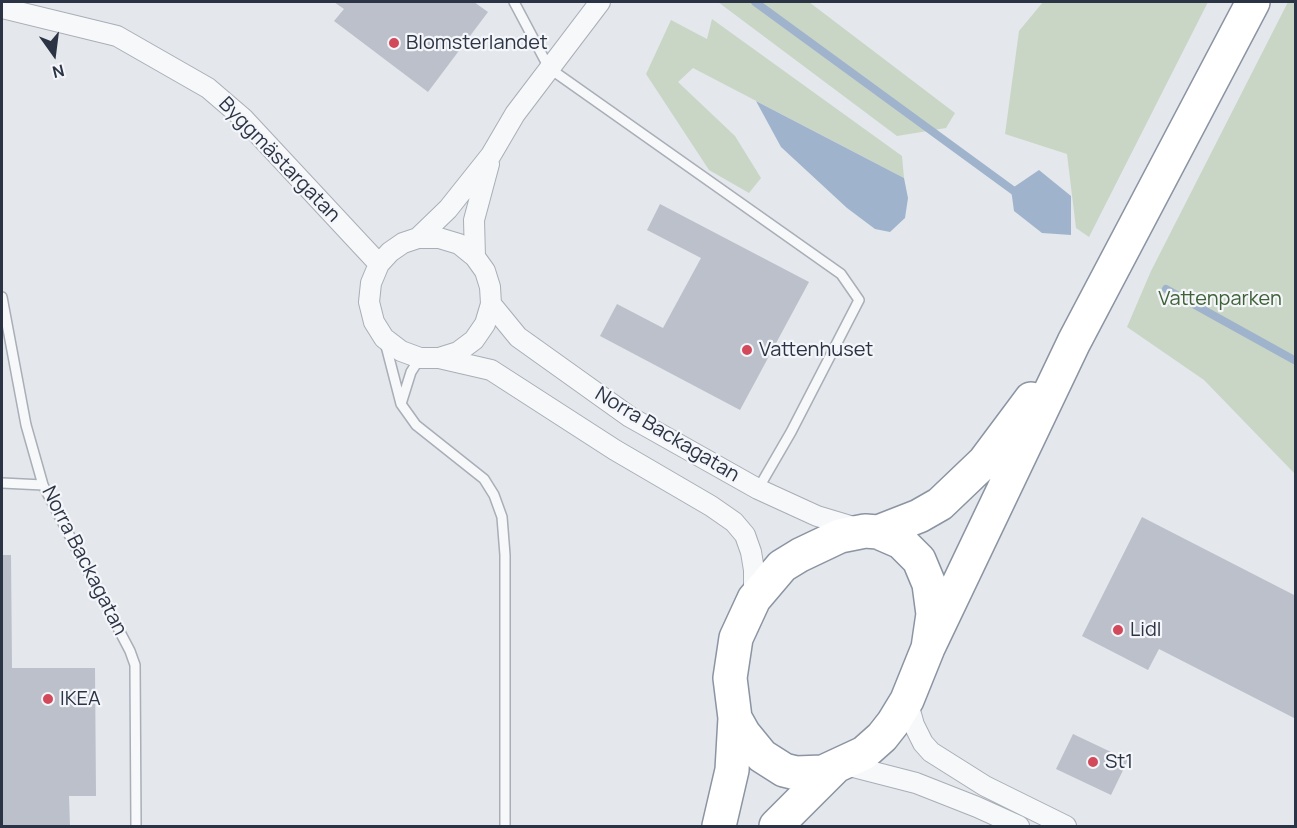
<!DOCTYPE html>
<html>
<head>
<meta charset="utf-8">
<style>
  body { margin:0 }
  #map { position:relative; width:1297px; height:828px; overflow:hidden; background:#e4e7ec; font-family:Manrope,sans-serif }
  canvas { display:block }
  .frame { position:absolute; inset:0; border:3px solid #2b3445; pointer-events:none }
  .north { position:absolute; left:24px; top:24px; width:60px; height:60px; -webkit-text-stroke:4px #f4f6f9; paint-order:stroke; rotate:166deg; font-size:16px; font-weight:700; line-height:24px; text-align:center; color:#2b3445 }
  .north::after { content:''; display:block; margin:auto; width:21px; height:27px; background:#2b3445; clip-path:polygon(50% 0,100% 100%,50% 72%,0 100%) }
</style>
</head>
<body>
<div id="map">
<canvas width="1297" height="828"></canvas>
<div class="frame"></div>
<div class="north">N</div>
</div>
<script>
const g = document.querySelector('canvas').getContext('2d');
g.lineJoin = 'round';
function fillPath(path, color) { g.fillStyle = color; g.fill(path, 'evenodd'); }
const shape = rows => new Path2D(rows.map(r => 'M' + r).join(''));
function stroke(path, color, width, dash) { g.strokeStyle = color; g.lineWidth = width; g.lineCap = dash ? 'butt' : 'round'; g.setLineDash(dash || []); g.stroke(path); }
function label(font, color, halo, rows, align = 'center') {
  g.font = font + ' Manrope,sans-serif'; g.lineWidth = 4.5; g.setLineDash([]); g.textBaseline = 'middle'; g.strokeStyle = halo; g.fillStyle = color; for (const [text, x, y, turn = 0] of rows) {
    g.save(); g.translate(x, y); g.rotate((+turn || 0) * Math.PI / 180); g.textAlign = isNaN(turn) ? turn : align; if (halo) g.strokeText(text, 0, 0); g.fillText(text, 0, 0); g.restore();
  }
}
fillPath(shape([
  [718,2,809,2,955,113,946,128,897,136],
  [1043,2,1208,2,1089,237,1076,228,1067,154,1005,134,1019,31],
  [1288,2,1295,2,1295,474,1204,380,1127,327,1151,271],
  [712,19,902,156,904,178,693,68,678,82,735,136,761,178,749,193,709,170,646,74,671,20,707,39]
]), '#c9d6c5');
fillPath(shape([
  [756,101,904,178,908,198,905,218,890,232,875,229,847,208,781,147],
  [1039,170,1071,196,1071,235,1042,233,1014,211,1011,189]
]), '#9fb4cc');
stroke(shape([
  [755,2,1018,194],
  [1166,289,1296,361]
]), '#9fb4cc', 8);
fillPath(shape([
  [334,2,474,2,488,12,428,92,334,21,344,9],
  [660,204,809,282,740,410,600,336,617,304,663,328,701,258,647,230],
  [1142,517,1296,596,1296,719,1159,649,1148,670,1082,636],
  [2,555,11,555,12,668,95,668,96,796,69,796,70,826,2,826],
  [1073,734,1128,760,1111,795,1056,769]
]), '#bbc0ca');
const lane = shape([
  [514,2,549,68,841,274,859,300,791,432,758,489],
  [2,297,26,425,43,485,130,651,135,665,136,826],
  [385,342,401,404,416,425,484,479,494,495,502,517,505,555,505,826],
  [401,404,411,372,420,358],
  [2,483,43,485]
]);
const street = shape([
  [2,8,117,36,208,88,243,118,379,264],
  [418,238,448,209,491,155,515,114,600,2],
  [475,257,474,220,489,164],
  [491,304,518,337,630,417,758,489,817,516,857,528],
  [439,358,458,352,474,340,485,324,491,304,490,287,485,271,475,257,459,244,439,238,418,238,403,243,390,252,379,264,371,283,369,302,374,322,384,338,401,351,420,358,439,358,491,370,615,450,711,506,734,522,745,535,751,552,754,570,754,599],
  [907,700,914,725,923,743,931,752,985,786,1066,826],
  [842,764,916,783,977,807,1019,826]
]);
const highway = shape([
  [865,531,878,532,901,542,919,560,929,584,933,614,928,648,907,700,893,723,882,737,864,753,823,772,796,773,784,770,762,756,744,734,735,718,730,678,736,638,754,599,782,566,800,555,840,536,865,531],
  [878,532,919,516,940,504,984,462,1031,399],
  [928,648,1074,342,1253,2],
  [719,826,732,770,735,718],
  [776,826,835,767]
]);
stroke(lane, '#a9aeb7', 12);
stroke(street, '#a9aeb7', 22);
stroke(highway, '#8b94a3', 36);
stroke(lane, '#f7f8fa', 9);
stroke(street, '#f7f8fa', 20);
stroke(highway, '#fff', 33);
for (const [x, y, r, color] of [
  [394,43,6,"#d1495b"],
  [747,350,6,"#d1495b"],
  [1118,630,6,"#d1495b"],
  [48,699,6,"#d1495b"],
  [1093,762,6,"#d1495b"]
]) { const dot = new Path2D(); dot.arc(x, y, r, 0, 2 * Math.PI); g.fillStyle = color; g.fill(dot); stroke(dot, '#f4f6f9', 2); }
label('20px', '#2b3445', '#f4f6f9', [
  ["Blomsterlandet",406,43],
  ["Vattenhuset",759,350],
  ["Lidl",1130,630],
  ["IKEA",60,699],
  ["St1",1105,762]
], 'left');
label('20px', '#2b3445', '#f4f6f9', [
  ["Byggmästargatan",279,160,46],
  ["Norra Backagatan",667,435,31],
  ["Norra Backagatan",84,561,63]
]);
label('20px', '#3f6138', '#f4f6f9', [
  ["Vattenparken",1220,299]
]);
</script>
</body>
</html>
